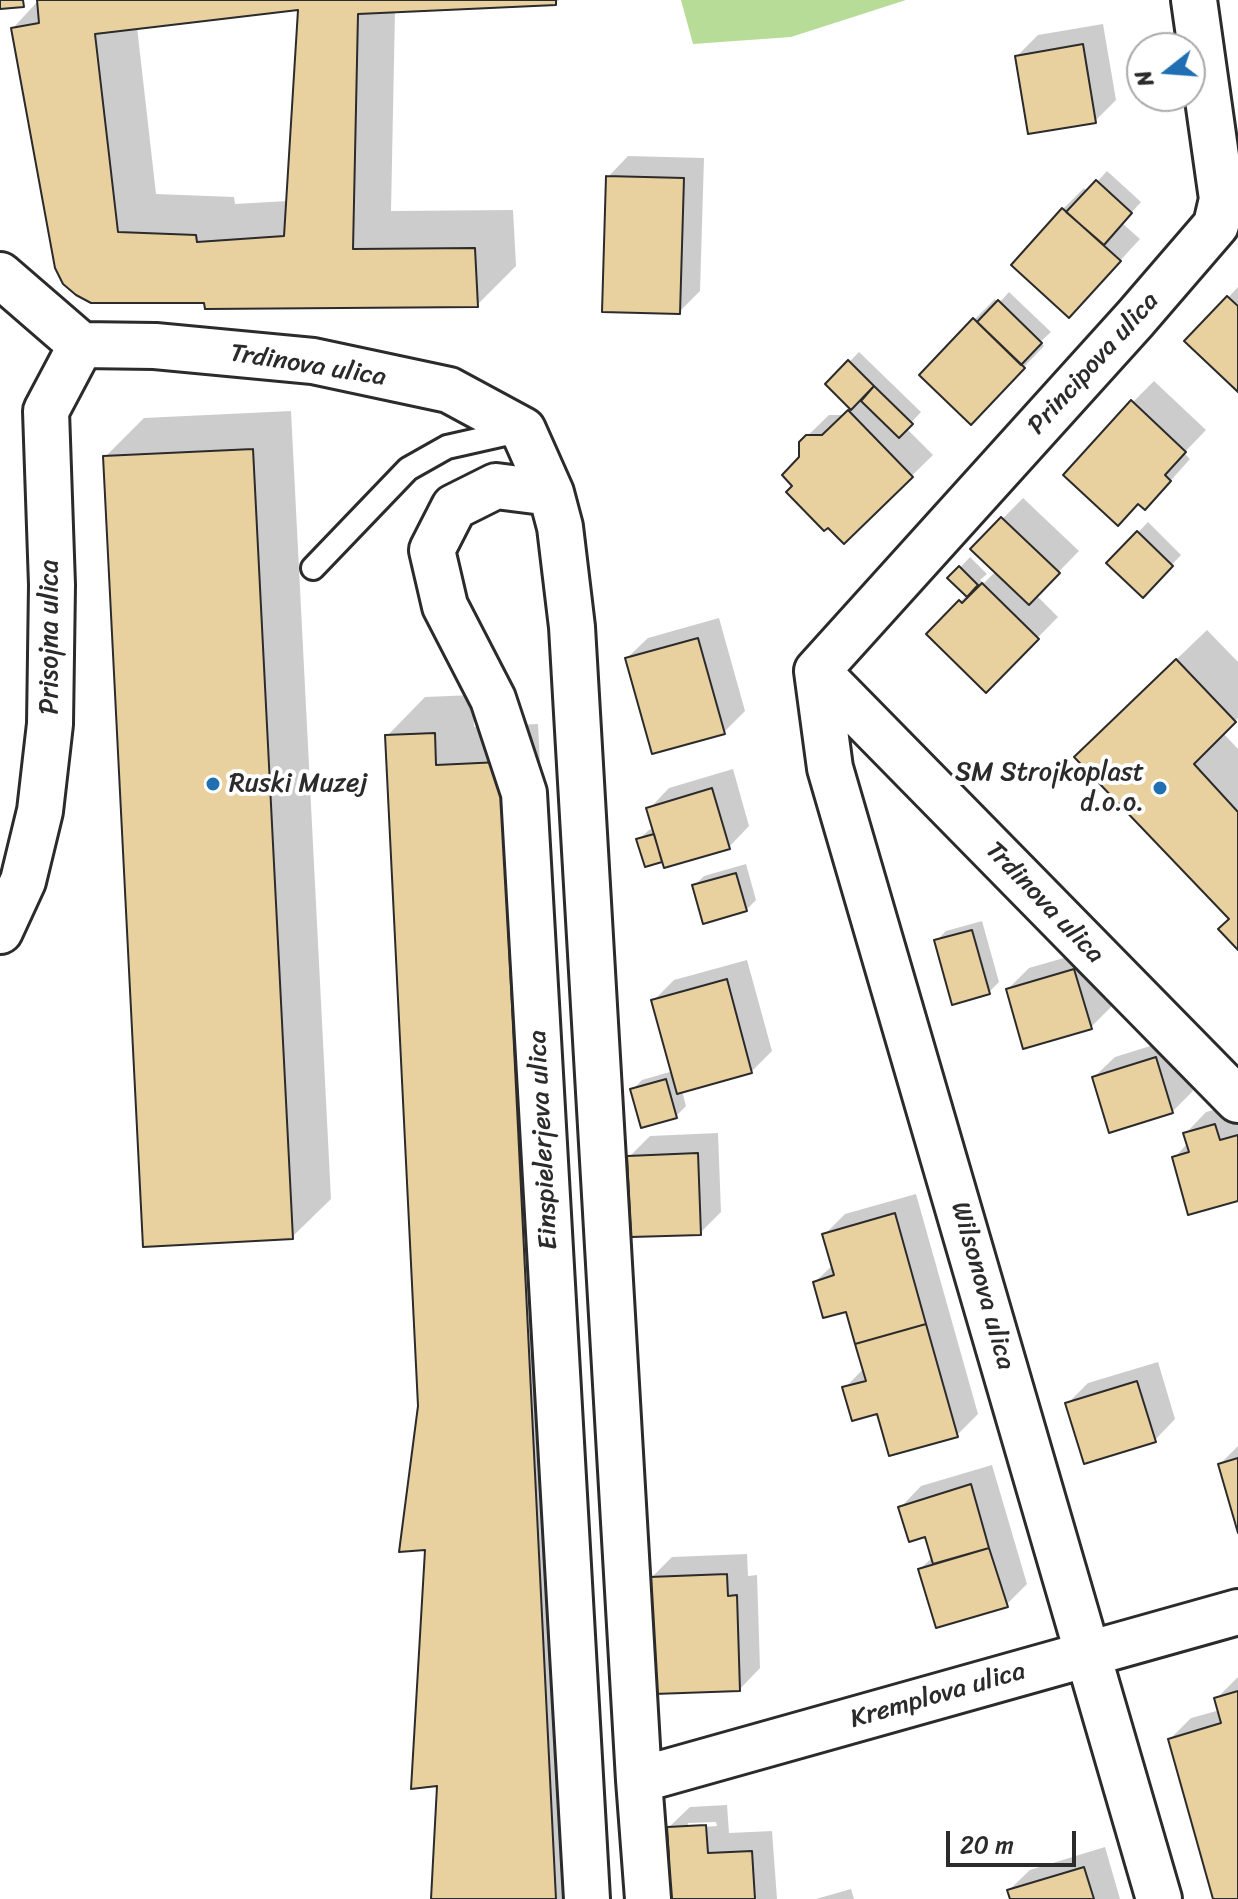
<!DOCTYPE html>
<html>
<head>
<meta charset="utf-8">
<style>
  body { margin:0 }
  #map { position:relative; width:1238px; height:1899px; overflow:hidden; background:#fff; font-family:Sriracha,sans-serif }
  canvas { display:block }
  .north { position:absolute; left:1126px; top:32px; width:80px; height:80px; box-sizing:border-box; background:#fff; border:2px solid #aaa; border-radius:50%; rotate:253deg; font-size:22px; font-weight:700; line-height:32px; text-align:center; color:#2b2b2b }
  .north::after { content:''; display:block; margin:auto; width:28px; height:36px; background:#1f6fb2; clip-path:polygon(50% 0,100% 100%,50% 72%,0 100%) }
  .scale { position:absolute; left:946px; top:1831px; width:130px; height:36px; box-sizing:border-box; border:4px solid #2b2b2b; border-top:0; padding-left:10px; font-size:24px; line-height:28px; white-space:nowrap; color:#2b2b2b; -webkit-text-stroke:6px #fff; paint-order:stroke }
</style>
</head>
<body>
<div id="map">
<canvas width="1238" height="1899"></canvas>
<div class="north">N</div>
<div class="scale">20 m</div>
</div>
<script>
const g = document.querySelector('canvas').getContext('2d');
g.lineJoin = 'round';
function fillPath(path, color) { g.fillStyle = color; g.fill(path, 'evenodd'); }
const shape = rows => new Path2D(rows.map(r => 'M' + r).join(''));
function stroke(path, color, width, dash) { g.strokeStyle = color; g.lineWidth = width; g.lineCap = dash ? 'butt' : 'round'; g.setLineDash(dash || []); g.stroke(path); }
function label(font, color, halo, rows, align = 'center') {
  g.font = font + ' Sriracha,sans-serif'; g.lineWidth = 8; g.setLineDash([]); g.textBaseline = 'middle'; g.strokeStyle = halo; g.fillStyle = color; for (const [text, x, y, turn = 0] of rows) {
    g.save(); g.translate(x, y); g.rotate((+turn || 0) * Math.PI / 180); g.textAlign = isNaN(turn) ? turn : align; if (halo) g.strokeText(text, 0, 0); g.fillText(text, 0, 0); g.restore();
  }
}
fillPath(shape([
  [681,0,906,0,791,37,693,44]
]), '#b7dc97');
fillPath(shape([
  [39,0,559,0,555,3,395,11,391,211,513,210,516,266,477,305,92,301,13,28],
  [300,8,288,201,235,204,234,197,156,194,137,27],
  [1103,24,1116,100,1095,121,1017,56,1038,35],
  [628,156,704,158,700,291,679,312,608,177],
  [1107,171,1141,202,1122,223,1140,239,1069,316,1014,265,1063,209,1084,188,1088,192],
  [1238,287,1238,389,1187,341],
  [1009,292,1051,332,1040,342,1044,346,991,401,974,320,995,299,999,303],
  [859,352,921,412,906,428,933,455,844,542,794,486,801,458,801,442,829,415,845,415,852,408,828,384],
  [1154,381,1206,430,1184,453,1190,459,1165,487,1133,402],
  [291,411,331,1199,292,1237,105,457,144,418],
  [1023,498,1079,551,1036,595,1058,617,986,690,929,634,967,595,950,578,970,557,987,574,980,580,984,583,996,571,973,549],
  [1148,522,1181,555,1143,595,1109,563],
  [719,618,745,711,724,732,654,752,627,658,648,638],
  [1207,630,1238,662,1238,718,1223,733,1238,749,1238,947,1232,919,1107,726],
  [473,695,474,727,538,724,596,1899,433,1899,439,1784,387,736,425,697],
  [733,769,749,826,729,847,661,860,638,840,649,830,654,828,649,809,669,788],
  [746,864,756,900,746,910,694,886,704,876],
  [982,921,999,982,989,992,936,941,946,931],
  [1095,949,1112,1006,1091,1027,1008,989,1029,968],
  [747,960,772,1051,751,1072,682,1091,686,1106,676,1116,632,1090,642,1080,673,1071,653,1001,674,980],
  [1176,1038,1193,1091,1172,1112,1094,1077,1115,1057],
  [1236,1104,1238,1111,1238,1199,1174,1158,1188,1143,1186,1133,1206,1112],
  [718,1133,721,1212,700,1233,629,1157,650,1136],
  [916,1194,978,1414,957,1435,890,1454,878,1412,845,1388,864,1368,848,1309,815,1282,833,1265,824,1235,845,1214],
  [1158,1362,1175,1419,1155,1440,1067,1404,1088,1383],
  [1238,1446,1238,1526,1220,1464],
  [992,1465,1027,1584,1006,1605,920,1569,933,1557,926,1534,901,1507,921,1486],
  [747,1554,748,1576,757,1575,760,1668,740,1689,651,1578,672,1557],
  [1238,1677,1238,1899,1215,1899,1170,1739,1191,1718,1220,1710,1216,1699],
  [727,1805,729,1833,772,1831,777,1899,666,1899,664,1859,671,1852,669,1827,690,1807],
  [716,1822,717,1826,688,1828,688,1823],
  [1105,1847,1120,1899,1012,1899,1009,1890,1030,1870],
  [851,1889,854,1899,816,1899]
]), '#0003');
const building = shape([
  [0,0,23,0,24,7,0,9,0,0],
  [37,0,556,0,556,5,358,14,353,249,475,248,478,307,205,309,204,303,91,303,76,295,63,284,55,268,11,28,39,23,37,0],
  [298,10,284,236,197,242,196,235,118,232,95,34,298,10],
  [1083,44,1096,123,1028,134,1015,56,1083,44],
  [606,176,684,178,680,314,602,312,606,176],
  [1096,180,1132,213,1104,245,1066,212,1096,180],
  [1062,208,1121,261,1069,318,1011,265,1062,208],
  [1227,296,1238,306,1238,392,1184,341,1227,296],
  [998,300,1042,343,1021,365,977,322,998,300],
  [973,318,1025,368,971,425,919,375,973,318],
  [848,360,874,386,851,410,825,384,848,360],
  [874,386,913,424,899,438,861,401,874,386],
  [1131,400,1186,452,1165,475,1171,481,1145,510,1138,504,1118,526,1063,475,1131,400],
  [848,410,913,477,844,544,828,528,824,531,786,492,792,486,782,475,799,457,799,442,806,435,822,435,848,410],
  [253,449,293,1239,143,1247,103,456,253,449],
  [1001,517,1060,573,1029,605,970,549,1001,517],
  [1137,531,1173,566,1143,598,1106,563,1137,531],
  [959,566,978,585,967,597,947,578,959,566],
  [982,583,1039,639,986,693,926,634,959,600,962,603,982,583],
  [698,638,725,734,652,754,625,658,698,638],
  [1176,659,1236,722,1194,764,1238,812,1238,950,1218,929,1229,919,1074,757,1176,659],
  [435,733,436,765,500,762,556,1899,431,1899,437,1786,411,1789,425,1550,399,1552,418,1406,385,735,435,733],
  [712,788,730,849,664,868,646,808,712,788],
  [654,834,662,862,645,867,636,839,654,834],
  [736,873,747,911,703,924,692,885,736,873],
  [972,930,990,994,952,1005,934,940,972,930],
  [1074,969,1092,1029,1023,1049,1006,989,1074,969],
  [727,979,752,1073,677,1094,651,1000,727,979],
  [1156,1057,1173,1113,1109,1133,1092,1077,1156,1057],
  [666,1079,677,1118,641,1128,630,1089,666,1079],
  [1215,1124,1220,1140,1238,1135,1238,1201,1188,1215,1172,1157,1189,1152,1183,1133,1215,1124],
  [698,1153,701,1235,631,1237,627,1156,698,1153],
  [895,1213,926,1324,855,1344,846,1312,823,1318,813,1282,834,1275,822,1234,895,1213],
  [926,1324,958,1437,889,1456,877,1414,852,1421,842,1387,866,1381,855,1344,926,1324],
  [1137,1381,1156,1442,1084,1464,1065,1403,1137,1381],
  [1238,1458,1238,1533,1218,1464,1238,1458],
  [971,1484,989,1548,933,1564,925,1537,909,1542,898,1507,971,1484],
  [989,1548,1008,1607,936,1628,918,1569,989,1548],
  [727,1574,728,1596,737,1595,740,1691,654,1694,649,1577,727,1574],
  [1238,1691,1238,1899,1213,1899,1168,1739,1221,1723,1214,1698,1238,1691],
  [706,1825,708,1853,752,1851,755,1899,664,1899,662,1858,669,1858,667,1827,706,1825],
  [1084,1867,1094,1899,1010,1899,1007,1890,1084,1867]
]);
fillPath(building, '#e9d09f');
stroke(building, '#2b2b2b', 2);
const lane = shape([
  [313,568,408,469,447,447,518,431]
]);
const street = shape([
  [0,275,81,345],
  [81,345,155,346,313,361,449,390,523,430,551,493,560,527,572,627,639,1780,648,1899],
  [551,493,496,486,454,507,432,550,445,606,493,699,524,793,587,1899],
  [817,671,830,768,1159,1899],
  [817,671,1135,319,1216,225,1222,199,1194,0],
  [817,671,1238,1100],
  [0,931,23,881,40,811,50,724,52,585,46,411,81,345],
  [639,1780,1238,1612]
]);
stroke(lane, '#2b2b2b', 28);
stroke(street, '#2b2b2b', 50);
stroke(lane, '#fff', 22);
stroke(street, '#fff', 44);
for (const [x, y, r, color] of [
  [213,784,8,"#1f6fb2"],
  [1160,788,8,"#1f6fb2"]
]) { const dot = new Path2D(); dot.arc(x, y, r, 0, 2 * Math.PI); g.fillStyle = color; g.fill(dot); stroke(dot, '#fff', 3); }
label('26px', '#2b2b2b', '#fff', [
  ["Principova ulica",1094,364,-48],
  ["Trdinova ulica",308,366,9],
  ["Prisojna ulica",50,637,-90],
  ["Trdinova ulica",1044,903,46],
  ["Einspielerjeva ulica",544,1140,-93],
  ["Wilsonova ulica",982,1286,74],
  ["Kremplova ulica",938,1696,-16]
]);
label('26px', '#2b2b2b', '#fff', [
  ["SM Strojkoplast",1144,773],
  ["d.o.o.",1144,803],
  ["Ruski Muzej",229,784,"left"]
], 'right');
</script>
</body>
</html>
